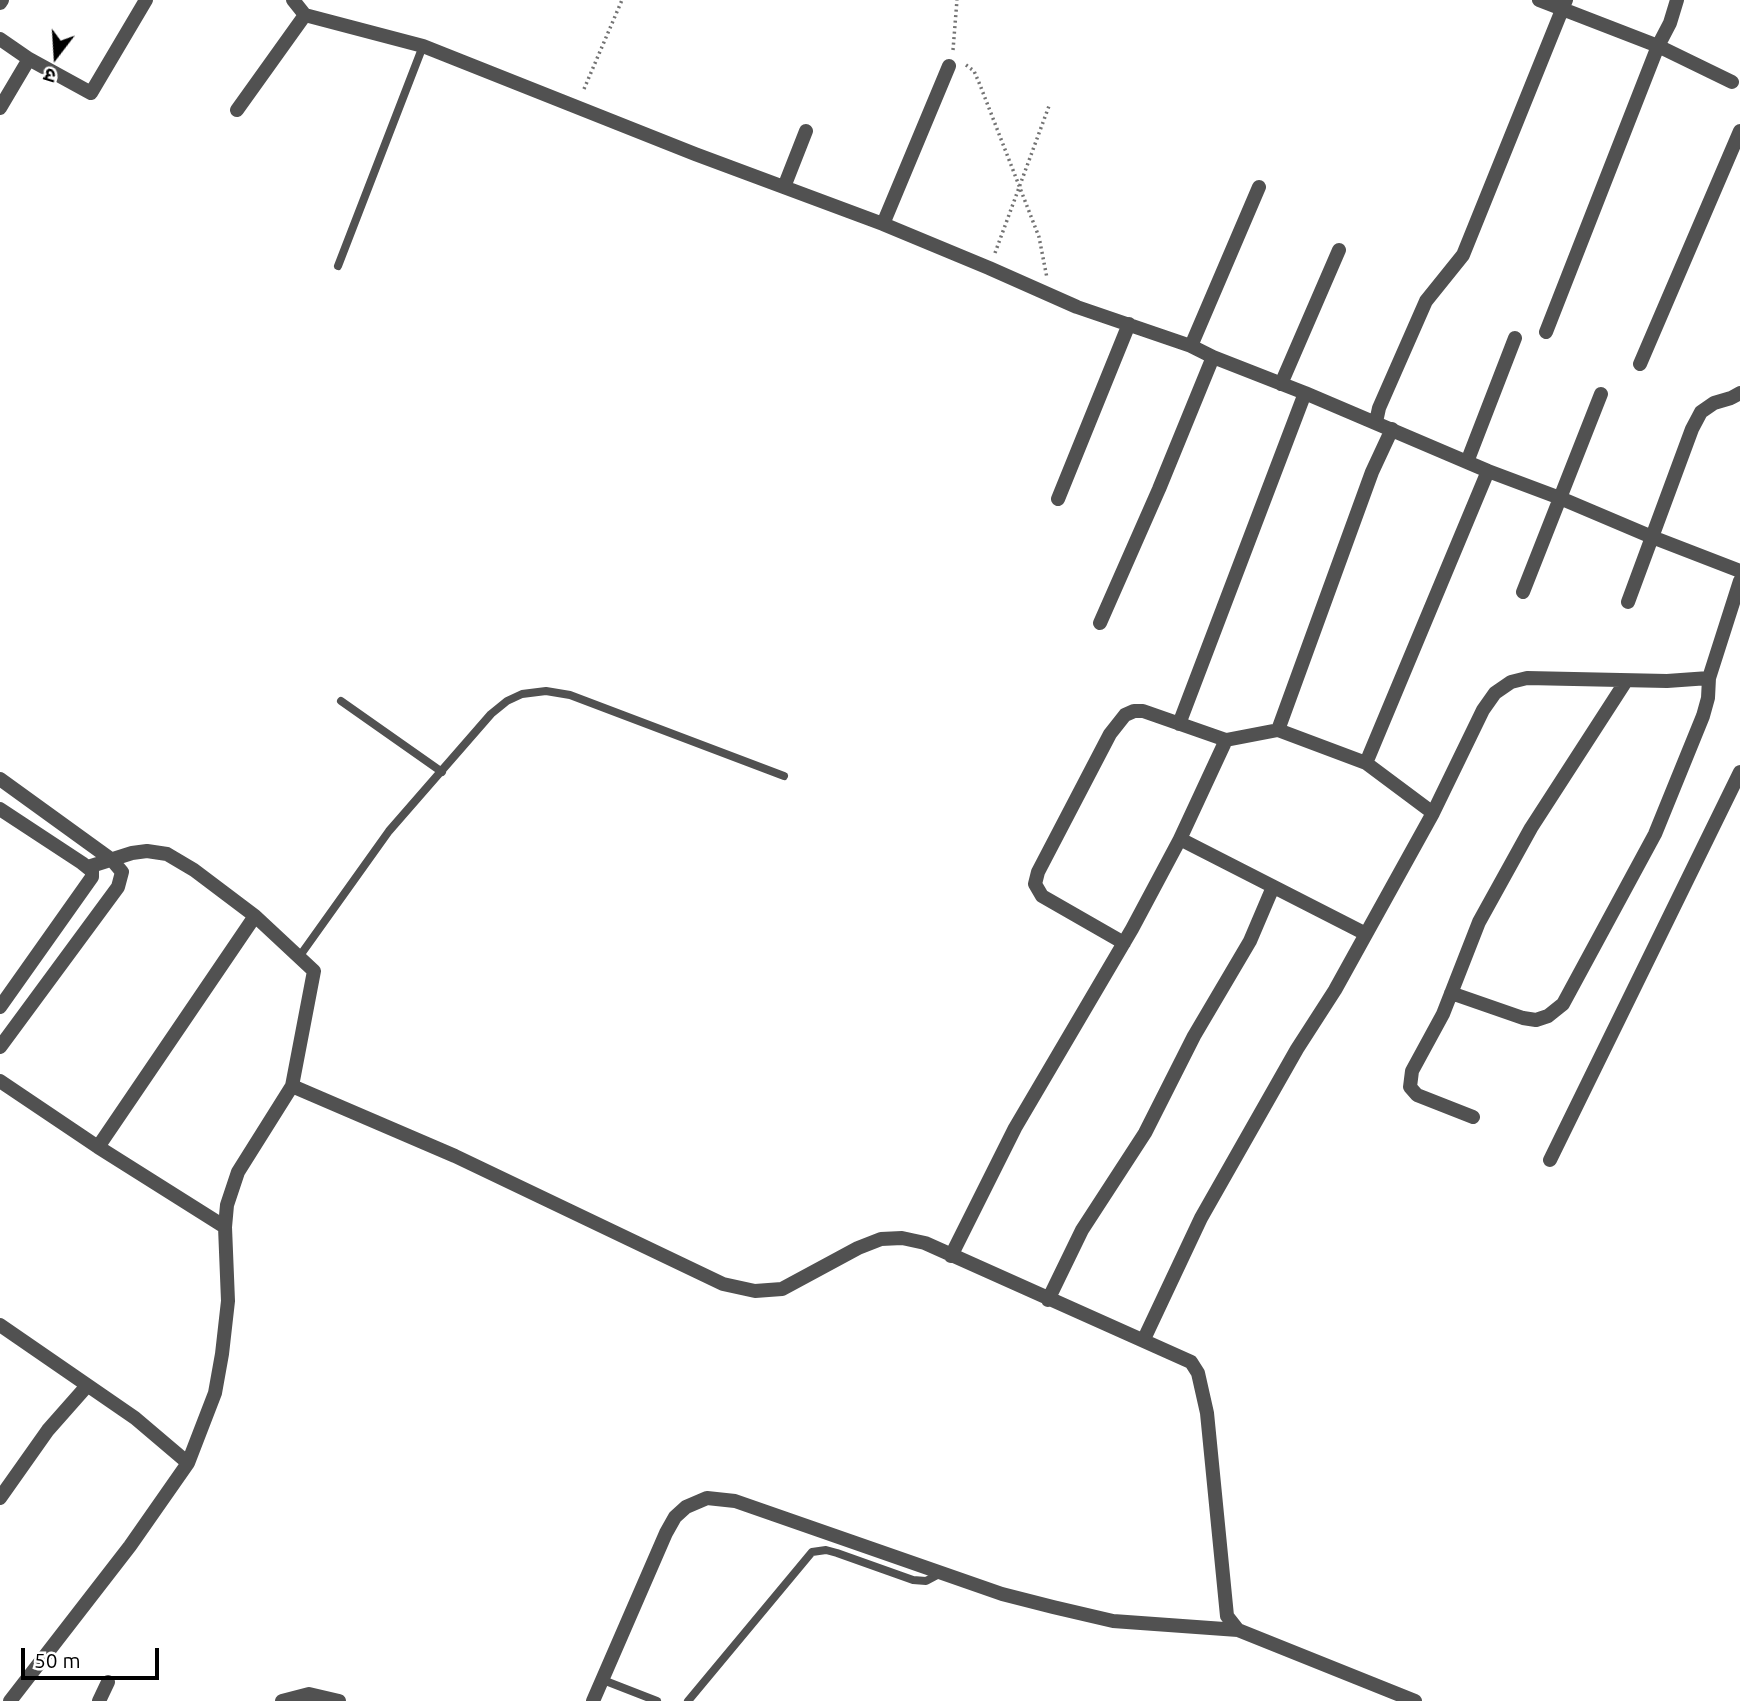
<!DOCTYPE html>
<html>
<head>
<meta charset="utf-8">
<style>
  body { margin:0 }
  #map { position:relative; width:1740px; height:1701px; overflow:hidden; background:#fff; font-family:Ubuntu,"Noto Sans Devanagari",sans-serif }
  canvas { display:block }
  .north { position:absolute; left:21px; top:21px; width:70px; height:70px; -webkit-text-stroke:5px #fff; paint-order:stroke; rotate:197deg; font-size:19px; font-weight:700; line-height:28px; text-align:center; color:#000 }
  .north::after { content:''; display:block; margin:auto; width:24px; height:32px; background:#000; clip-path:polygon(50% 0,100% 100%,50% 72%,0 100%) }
  .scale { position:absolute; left:21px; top:1648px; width:138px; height:32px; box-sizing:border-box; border:4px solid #000; border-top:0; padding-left:9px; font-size:21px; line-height:24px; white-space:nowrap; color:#000; -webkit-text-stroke:5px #fff; paint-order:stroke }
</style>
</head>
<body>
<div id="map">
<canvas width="1740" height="1701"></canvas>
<div class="north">उ</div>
<div class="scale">50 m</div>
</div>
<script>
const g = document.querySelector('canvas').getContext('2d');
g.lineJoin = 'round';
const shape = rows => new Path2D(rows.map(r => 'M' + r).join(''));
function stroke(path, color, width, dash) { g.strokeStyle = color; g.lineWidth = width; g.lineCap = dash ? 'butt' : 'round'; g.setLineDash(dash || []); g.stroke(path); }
stroke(shape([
  [953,50,957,0],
  [966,65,974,71,980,85,1039,237,1047,278],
  [584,89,622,0],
  [995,253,1049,106]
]), '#737373', 3.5, [2, 3.5]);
stroke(shape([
  [338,266,423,46],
  [341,701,442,772],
  [299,957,389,831,491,714,507,701,522,694,546,691,570,695,784,776],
  [603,1680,657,1701],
  [688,1701,812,1552,826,1550,837,1553,913,1580,926,1581,943,1572]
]), '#515151', 8);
stroke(shape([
  [1539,0,1658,46,1732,82],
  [0,3,2,0],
  [305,15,423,46,695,154,883,224,989,268,1077,307,1191,346,1213,357,1305,393,1488,471,1560,498,1652,537,1740,571],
  [0,39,29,59,91,93,146,0],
  [0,108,29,59],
  [237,110,305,15,293,0],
  [784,187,806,131],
  [883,224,949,66],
  [1546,332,1658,46,1670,23,1677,0],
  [1191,346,1259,187],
  [1640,364,1740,131],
  [1281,384,1339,250],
  [1376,422,1379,408,1426,301,1463,255,1566,0],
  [1467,462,1515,338],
  [1058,499,1129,324],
  [1523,592,1601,394],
  [1628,602,1692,429,1701,412,1714,403,1731,398,1740,393],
  [1100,623,1159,489,1213,357],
  [1179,724,1305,393],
  [1278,730,1372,472,1392,429],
  [1366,763,1488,471],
  [0,779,112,860,122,872,118,887,0,1047],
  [0,809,82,863,92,871,92,877,0,1007],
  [1180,839,1226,740],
  [88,867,132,853,147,851,167,854,194,870,255,916,314,971,292,1086,455,1156,723,1284,755,1291,782,1289,858,1248,881,1239,902,1238,925,1243,1191,1362,1198,1373,1207,1413,1227,1616,1238,1630,1415,1701],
  [1124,943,1042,896,1035,884,1038,872,1110,734,1125,715,1134,711,1143,711,1226,740,1278,730,1366,763,1433,813],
  [1451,993,1523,1018,1536,1020,1548,1016,1563,1004,1655,834,1703,716,1708,698,1709,678],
  [0,1081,98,1147,255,916],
  [1473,1117,1417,1095,1410,1087,1412,1071,1443,1014,1479,922,1531,828,1626,681],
  [98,1147,225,1227],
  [1550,1160,1740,772],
  [951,1256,1015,1128,1132,929,1180,839,1366,934],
  [1048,1300,1082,1230,1145,1133,1194,1036,1250,941,1273,887],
  [0,1325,135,1418,188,1463,130,1546,10,1701],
  [1144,1339,1201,1218,1297,1049,1335,990,1433,813,1483,710,1495,693,1511,682,1527,678,1667,681,1709,678,1740,581],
  [188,1463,215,1393,222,1354,228,1301,225,1227,227,1205,238,1172,292,1086],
  [0,1498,48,1430,86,1387],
  [99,1701,108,1682],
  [282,1701,309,1694,339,1701],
  [593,1701,666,1533,675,1517,686,1507,707,1498,735,1501,1002,1594,1053,1607,1113,1621,1238,1630]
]), '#515151', 14);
</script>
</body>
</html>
